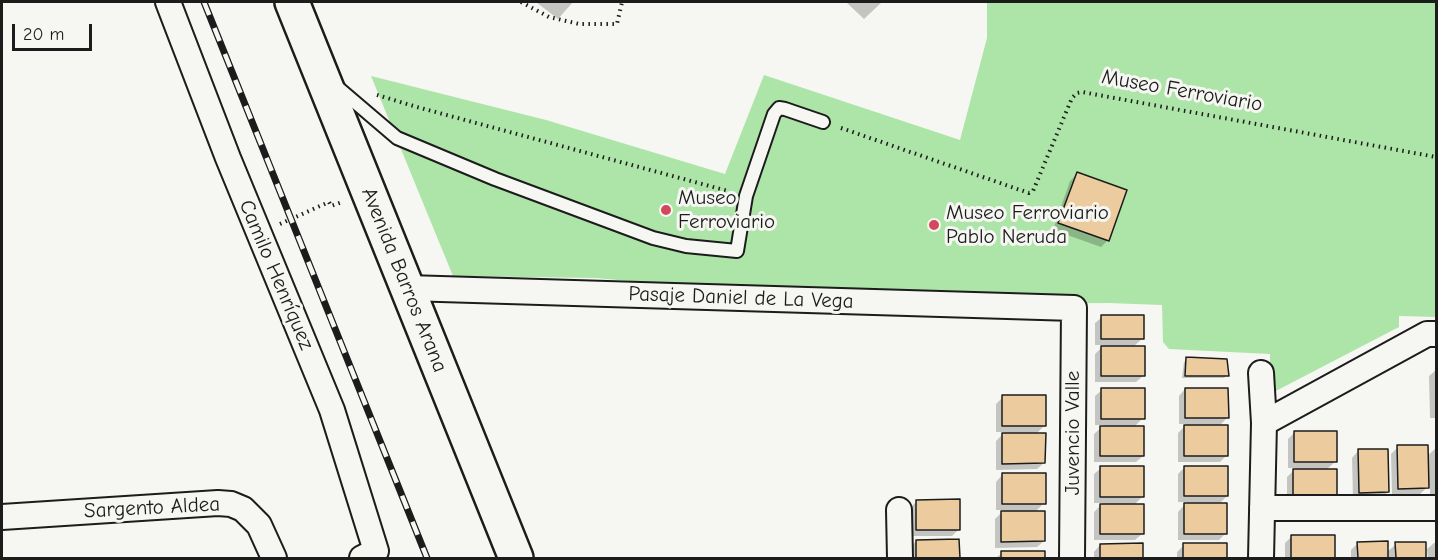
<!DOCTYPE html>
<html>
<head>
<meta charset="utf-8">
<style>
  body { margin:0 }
  #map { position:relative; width:1438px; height:560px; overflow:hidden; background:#f6f6f2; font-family:"Comic Neue",sans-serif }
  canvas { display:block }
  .frame { position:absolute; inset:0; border:3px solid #1c1c1c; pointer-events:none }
  .scale { position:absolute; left:12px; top:24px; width:80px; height:27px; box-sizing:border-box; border:3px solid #1c1c1c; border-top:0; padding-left:8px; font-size:18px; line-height:21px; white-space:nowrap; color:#1c1c1c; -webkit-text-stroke:4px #f6f6f2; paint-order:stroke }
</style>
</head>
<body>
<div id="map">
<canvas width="1438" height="560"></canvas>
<div class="frame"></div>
<div class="scale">20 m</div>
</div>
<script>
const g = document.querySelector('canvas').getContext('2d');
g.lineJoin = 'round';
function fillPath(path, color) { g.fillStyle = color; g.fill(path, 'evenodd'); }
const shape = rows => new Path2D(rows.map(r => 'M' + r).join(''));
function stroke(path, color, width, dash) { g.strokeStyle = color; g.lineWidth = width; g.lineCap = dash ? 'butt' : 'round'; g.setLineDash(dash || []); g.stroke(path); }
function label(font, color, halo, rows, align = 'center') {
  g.font = font + ' "Comic Neue",sans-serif'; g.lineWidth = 6; g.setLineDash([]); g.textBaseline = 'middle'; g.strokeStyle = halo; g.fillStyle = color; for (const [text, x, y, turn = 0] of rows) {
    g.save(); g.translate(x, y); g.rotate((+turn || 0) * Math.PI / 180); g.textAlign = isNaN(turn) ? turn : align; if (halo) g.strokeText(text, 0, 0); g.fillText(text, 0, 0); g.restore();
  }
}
fillPath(shape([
  [987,2,1436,2,1436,317,1399,316,1399,327,1270,394,1270,354,1169,349,1163,342,1162,305,1109,303,981,304,751,292,596,278,453,276,371,76,546,120,725,174,764,75,960,140,987,38]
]), '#ade4a8');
fillPath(shape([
  [536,2,573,2,558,19],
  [846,2,882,2,864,19],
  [1077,174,1125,191,1107,241,1101,247,1053,230,1070,181],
  [1102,317,1143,338,1133,347,1143,376,1136,382,1095,382,1095,354,1104,345,1095,345,1095,323],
  [1187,359,1227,375,1224,378,1182,378,1184,362],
  [1436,370,1436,418,1430,418,1429,376],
  [1185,389,1227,418,1218,427,1227,455,1220,462,1178,462,1178,433,1187,424,1179,424,1179,396],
  [1102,390,1143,418,1134,427,1143,456,1136,462,1094,462,1094,434,1104,425,1095,425,1095,396],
  [1003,397,1045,425,1036,434,1044,463,1037,469,996,470,996,441,1005,432,996,432,996,404],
  [1294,433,1336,461,1287,505,1287,477,1296,468,1288,468,1288,439],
  [1398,447,1426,457,1436,448,1436,496,1430,496,1430,485,1420,494,1392,495,1391,454],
  [1358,451,1388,492,1381,498,1353,499,1352,458],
  [1185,467,1227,496,1218,505,1226,533,1219,540,1178,540,1178,512,1187,502,1178,502,1178,474],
  [1101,468,1143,496,1134,505,1142,534,1135,540,1094,540,1094,512,1103,503,1094,503,1094,474],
  [1002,475,1044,503,1035,512,1044,541,1037,547,995,548,995,519,1004,510,996,510,996,482],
  [917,501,958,530,952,536,910,536,910,508],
  [1333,536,1333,558,1285,558,1285,543,1291,537],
  [916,541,958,541,958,558,910,558,910,548],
  [1358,543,1386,553,1396,544,1424,543,1425,558,1351,558,1351,550],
  [1434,543,1436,543,1436,558,1428,558,1427,549],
  [1100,545,1142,545,1142,558,1094,558,1094,552],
  [1184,545,1225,545,1226,558,1177,558,1177,552],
  [1043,552,1043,558,996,558,1002,553]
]), '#0003');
const building = shape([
  [1077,172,1127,190,1109,241,1058,223,1077,172],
  [1101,315,1144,315,1144,339,1101,339,1101,315],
  [1101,346,1145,346,1145,376,1101,376,1101,346],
  [1186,357,1227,359,1229,376,1185,376,1186,357],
  [1101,388,1145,388,1145,419,1101,419,1101,388],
  [1185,388,1228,388,1229,418,1185,418,1185,388],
  [1002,395,1046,395,1046,426,1002,426,1002,395],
  [1184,425,1228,425,1228,456,1184,456,1184,425],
  [1100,426,1144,426,1144,456,1100,456,1100,426],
  [1294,431,1337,431,1337,462,1294,462,1294,431],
  [1002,433,1046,433,1045,463,1002,464,1002,433],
  [1397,445,1428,445,1429,488,1398,489,1397,445],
  [1358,449,1388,449,1389,492,1359,493,1358,449],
  [1100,466,1144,466,1144,497,1100,497,1100,466],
  [1184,466,1228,466,1228,496,1184,496,1184,466],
  [1293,469,1337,469,1337,499,1293,499,1293,469],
  [1002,473,1046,473,1046,504,1002,504,1002,473],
  [960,499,960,530,916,530,916,500,960,499],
  [1184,503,1227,503,1227,534,1184,534,1184,503],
  [1100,504,1144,504,1144,534,1100,534,1100,504],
  [1001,511,1045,511,1045,541,1001,542,1001,511],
  [1291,535,1335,535,1335,558,1291,558,1291,535],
  [959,539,960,558,916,558,916,540,959,539],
  [1388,541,1388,558,1358,558,1357,542,1388,541],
  [1395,542,1426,542,1426,558,1396,558,1395,542],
  [1143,543,1143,558,1100,558,1100,544,1143,543],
  [1183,543,1227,543,1227,558,1183,558,1183,543],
  [1001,551,1045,551,1045,558,1001,558,1001,551]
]);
fillPath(building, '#eccc9e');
stroke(building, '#1c1c1c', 1.5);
const service = shape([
  [336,86,397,138,495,179,653,238,686,246,737,251,746,196,774,114,779,108,785,109,823,122]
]);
const minor = shape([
  [168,2,228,158,332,410,376,551,362,558],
  [407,288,1074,308,1072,558],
  [1261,373,1264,423,1261,558],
  [1264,423,1427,334,1436,334],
  [1262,508,1436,508],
  [899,510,900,558],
  [2,517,218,503,231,504,243,509,259,525,274,558]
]);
const secondary = shape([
  [292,2,516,558]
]);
stroke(service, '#1c1c1c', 16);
stroke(minor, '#1c1c1c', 28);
stroke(secondary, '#1c1c1c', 38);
stroke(shape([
  [521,2,549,17,579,24,617,24,622,2],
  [377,95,417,107,728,191],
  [841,128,1029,193,1033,191,1072,98,1077,93,1082,92,1436,157],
  [280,224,329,202,331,206,342,202]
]), '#1c1c1c', 4, [1.5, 4.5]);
stroke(service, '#f6f6f2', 12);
stroke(minor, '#f6f6f2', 24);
stroke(secondary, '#f6f6f2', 33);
const rail = shape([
  [204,2,427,558]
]);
stroke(rail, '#1c1c1c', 7);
stroke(rail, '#f6f6f2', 4.5, [14]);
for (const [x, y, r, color] of [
  [666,210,6,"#d1495b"],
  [934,225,6,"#d1495b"]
]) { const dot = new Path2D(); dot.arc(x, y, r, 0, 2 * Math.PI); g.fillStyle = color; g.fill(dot); stroke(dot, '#f6f6f2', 2); }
label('21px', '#1c1c1c', '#f6f6f2', [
  ["Museo Ferroviario",1182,91,10],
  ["Camilo Henríquez",276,275,67],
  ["Avenida Barros Arana",404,280,68],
  ["Pasaje Daniel de La Vega",741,298,2],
  ["Juvencio Valle",1073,433,-90],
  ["Sargento Aldea",152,508,-3]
]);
label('21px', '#1c1c1c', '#f6f6f2', [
  ["Museo",678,198],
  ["Ferroviario",678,222],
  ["Museo Ferroviario",946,213],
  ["Pablo Neruda",946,237]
], 'left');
</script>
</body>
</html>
